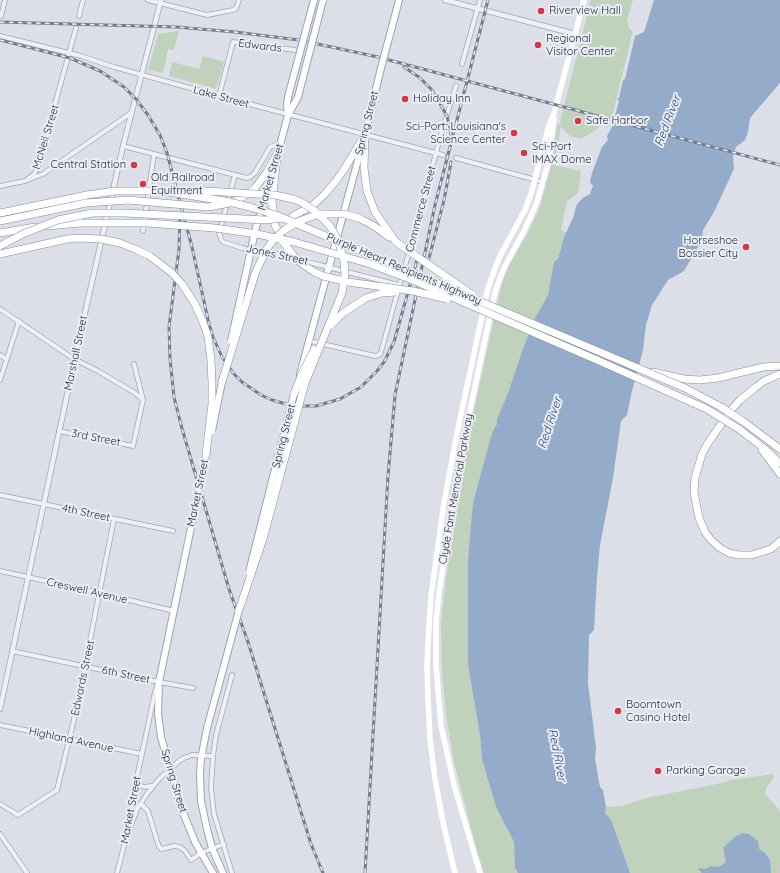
<!DOCTYPE html>
<html>
<head>
<meta charset="utf-8">
<style>
  body { margin:0 }
  canvas { display:block; background:#dcdfe7 }
</style>
</head>
<body>
<canvas width="780" height="873"></canvas>
<script>
const g = document.querySelector('canvas').getContext('2d');
g.lineJoin = 'round';
function fillPath(path, color) { g.fillStyle = color; g.fill(path, 'evenodd'); }
const shape = rows => new Path2D(rows.map(r => 'M' + r).join(''));
function stroke(path, color, width, dash) { g.strokeStyle = color; g.lineWidth = width; g.lineCap = dash ? 'butt' : 'round'; g.setLineDash(dash || []); g.stroke(path); }
function label(font, color, halo, rows, align = 'center') {
  g.font = font + ' Quicksand,sans-serif'; g.lineWidth = 4; g.setLineDash([]); g.textBaseline = 'middle'; g.strokeStyle = halo; g.fillStyle = color; for (const [text, x, y, turn = 0] of rows) {
    g.save(); g.translate(x, y); g.rotate((+turn || 0) * Math.PI / 180); g.textAlign = isNaN(turn) ? turn : align; if (halo) g.strokeText(text, 0, 0); g.fillText(text, 0, 0); g.restore();
  }
}
fillPath(shape([
  [591,0,633,0,627,20,629,29,633,31,610,125,607,127,604,122,593,132,580,139,570,136,561,126,554,165,581,171,578,193,567,201,561,230,566,233,558,259,554,262,548,295,498,417,471,537,468,561,468,665,480,735,482,759,496,807,514,842,515,868,518,873,484,873,475,844,454,762,446,714,442,671,441,623,446,578,470,428,502,283,508,267,527,234,539,210,551,167,557,124,561,125,560,122],
  [179,31,174,50,168,49,163,73,148,70,158,34],
  [203,56,224,62,216,89,169,76,172,62,199,69],
  [774,774,773,779,766,788,765,794,780,811,780,873,630,873,605,813,606,807,622,806,646,798,713,785,731,780]
]), '#c0d1bc');
fillPath(shape([
  [654,0,780,0,780,83,750,118,748,132,745,140,736,147,733,156,734,169,714,212,703,230,702,240,684,271,668,280,652,305,646,325,643,350,631,395,627,415,621,421,613,478,600,545,597,577,594,630,589,635,588,683,596,748,595,759,600,787,603,790,606,807,605,813,611,820,630,873,518,873,515,868,514,842,496,807,482,759,480,735,468,665,468,561,473,503,492,433,497,424,497,419,508,393,523,349,534,320,548,295,554,262,558,259,564,237,573,218,577,204,583,198,590,194,593,186,590,182,592,173,602,147,608,140,607,136,612,127,619,101,617,98,619,98,623,80,625,79,635,36,644,32],
  [743,833,749,834,758,841,759,849,765,853,770,860,771,873,702,873,699,870,699,868,705,869,711,866,719,867,726,862,723,848,736,836]
]), '#94abca');
const minor = shape([
  [148,0,207,15,233,10,236,8,239,0],
  [1,16,5,0],
  [79,16,83,0],
  [0,36,81,56,114,67,219,96,443,155],
  [462,64,480,0],
  [219,96,233,42,295,50],
  [123,146,247,178,250,177,255,173,270,147,281,143],
  [456,158,543,182],
  [235,175,219,233,221,239,223,242,242,248,276,254,399,285],
  [25,181,34,174,37,169,76,28],
  [0,186,25,181,43,174,131,113],
  [143,231,154,154],
  [404,269,413,240,441,134,456,86],
  [0,309,74,359,98,371,135,393,143,400],
  [314,342,375,356,379,355,381,352,402,276],
  [0,355,6,359],
  [0,380,19,321],
  [59,431,133,446,143,400,134,364],
  [0,495,173,531],
  [0,571,100,593,174,611],
  [12,651,159,682,193,688],
  [0,725,142,754],
  [179,761,184,758,192,755,213,756],
  [136,784,144,787,152,786],
  [0,804,18,815,57,790,76,711,114,519],
  [141,804,148,811,159,847,162,849,174,846,180,847,185,851,191,860,201,853,224,844],
  [129,831,137,809,147,794,158,780],
  [0,834,27,873],
  [117,873,125,842,129,815,155,692,157,686],
  [232,873,214,814,211,788,213,756,216,735,232,675]
]);
const tertiary = shape([
  [445,0,575,34],
  [0,709,79,339,123,146,161,0]
]);
const primary = shape([
  [393,23,399,0],
  [288,115,287,104,288,97],
  [278,153,288,115,298,97],
  [256,227,273,173],
  [300,374,365,134,381,68],
  [199,489,159,682,158,714,161,737,182,810,195,842,213,873],
  [223,873,212,848,207,829,201,801,200,774,201,759,207,728,228,651]
]);
const motorway = shape([
  [365,134,364,168,367,191,375,212,396,242],
  [277,157,272,201,275,225,282,239],
  [236,201,250,192,255,188,267,172,279,150],
  [0,213,87,195],
  [293,216,313,205,324,195,336,181,345,168,364,136],
  [359,218,374,226,389,237],
  [0,221,86,203],
  [46,226,81,223],
  [0,233,35,227],
  [653,372,684,379,700,380,718,378,763,367,780,366],
  [780,374,764,381,756,387,740,400,731,410,708,443,702,454,695,478,694,492,699,518,705,532,711,540,720,548,729,553,739,555,752,555,771,549,780,541],
  [744,422,780,449],
  [739,429,765,449,780,463],
  [762,450,780,474]
]);
stroke(minor, '#a1a6b1', 5.5);
stroke(tertiary, '#a1a6b1', 6);
stroke(primary, '#9aa3b3', 8);
stroke(motorway, '#828c9e', 8);
stroke(minor, '#eef0f5', 4);
stroke(tertiary, '#eef0f5', 4.5);
stroke(shape([
  [455,873,444,827,435,779,430,739,428,699,427,666,429,625,431,596,444,503,457,433,488,288,499,258,525,210,531,194,549,125,554,113,584,0],
  [480,873,454,785,441,725,436,666,436,622,439,592,460,458,495,292,504,268,524,231,537,202,549,160,554,118]
]), '#fff', 5.5);
stroke(primary, '#fff', 6);
stroke(motorway, '#fff', 7);
const rail = shape([
  [0,22,176,27,235,32,299,40,378,57,780,165],
  [0,40,70,58,100,71,124,87,136,99,148,115,160,135,167,153,192,247,209,324,213,337,222,357,234,374,242,382,261,395,272,400,293,406,316,406,340,399,361,387,377,371,384,362,394,342,417,260],
  [404,67,419,77,432,90,447,116,451,135],
  [180,215,179,249,169,327,170,359,174,397,181,425,229,589,248,642,311,844,323,873],
  [428,262,444,200,451,162],
  [365,873,388,476,395,395,435,205,488,0]
]);
stroke(rail, '#747d91', 3);
stroke(rail, '#ebeef5', 1.5, [4.5]);
const minorBridge = shape([
  [158,780,179,761]
]);
const primaryBridge = shape([
  [381,68,393,23],
  [288,97,314,0],
  [298,97,323,0],
  [231,341,256,227],
  [212,431,223,377],
  [199,489,207,450],
  [249,572,294,394],
  [228,651,240,606]
]);
const motorwayBridge = shape([
  [187,190,275,195,293,199,301,202,315,211,330,226,338,240,344,261,345,275,342,293,305,383,263,539,239,610],
  [87,195,115,191,162,191,225,201,250,207,276,215,685,388,721,407,744,422],
  [86,203,128,200,208,207,230,203],
  [81,223,147,223,215,228,257,234,294,242,367,263,410,279,597,360,707,409,739,429],
  [283,242,297,260,314,272,323,276,348,282,413,291,447,299],
  [396,242,471,294],
  [0,246,25,233,58,220,92,213,124,213,266,220,283,218],
  [0,254,67,239,78,238,101,239,120,243,135,249,150,256,172,273,182,284,195,304,203,322,208,337,211,360,212,383,212,404,206,454],
  [331,325,343,313,366,298,382,293,396,292],
  [222,382,255,274,266,250,274,239,283,231,297,222,319,214,344,214,359,218],
  [294,394,303,371,314,350]
]);
stroke(minorBridge, '#a1a6b1', 5.5, []);
stroke(primaryBridge, '#9aa3b3', 8, []);
stroke(motorwayBridge, '#828c9e', 8, []);
stroke(minorBridge, '#eef0f5', 4);
stroke(primaryBridge, '#fff', 6);
stroke(motorwayBridge, '#fff', 7);
for (const [x, y, r, color] of [
  [541,11,4,"#d53745"],
  [538,45,4,"#d53745"],
  [405,99,4,"#d53745"],
  [578,121,4,"#d53745"],
  [514,133,4,"#d53745"],
  [524,153,4,"#d53745"],
  [134,165,4,"#d53745"],
  [143,184,4,"#d53745"],
  [746,247,4,"#d53745"],
  [618,711,4,"#d53745"],
  [658,771,4,"#d53745"]
]) { const dot = new Path2D(); dot.arc(x, y, r, 0, 2 * Math.PI); g.fillStyle = color; g.fill(dot); stroke(dot, '#ebeef5', 1.5); }
label('11px', '#252c3e', '#ebeef5', [
  ["Riverview Hall",549,11],
  ["Regional",546,39],
  ["Visitor Center",546,52],
  ["Holiday Inn",413,99],
  ["Safe Harbor",586,121],
  ["Sci-Port: Louisiana's",506,127,"right"],
  ["Science Center",506,140,"right"],
  ["Sci-Port",532,147],
  ["IMAX Dome",532,160],
  ["Central Station",126,165,"right"],
  ["Old Railroad",151,178],
  ["Equitment",151,191],
  ["Horseshoe",738,241,"right"],
  ["Bossier City",738,254,"right"],
  ["Boomtown",626,705],
  ["Casino Hotel",626,718],
  ["Parking Garage",666,771]
], 'left');
label('11px', '#252c3e', '#ebeef5', [
  ["Edwards",260,46,7],
  ["Lake Street",221,97,15],
  ["Spring Street",367,123,-76],
  ["McNeil Street",46,137,-73],
  ["Market Street",271,177,-74],
  ["Commerce Street",421,209,-75],
  ["Jones Street",277,255,12],
  ["Purple Heart Recipients Highway",404,269,23],
  ["Marshall Street",76,353,-78],
  ["Spring Street",284,436,-76],
  ["3rd Street",96,438,11],
  ["Clyde Fant Memorial Parkway",456,489,-80],
  ["Market Street",198,493,-78],
  ["4th Street",86,513,12],
  ["Creswell Avenue",87,591,13],
  ["6th Street",126,675,12],
  ["Edwards Street",83,678,-78],
  ["Highland Avenue",71,740,12],
  ["Spring Street",174,781,73],
  ["Market Street",131,810,-79]
]);
label('italic 12px', '#2d4874', '#ebeef5', [
  ["Red River",668,121,-69],
  ["Red River",550,423,-72],
  ["Red River",557,755,79]
]);
</script>
</body>
</html>
